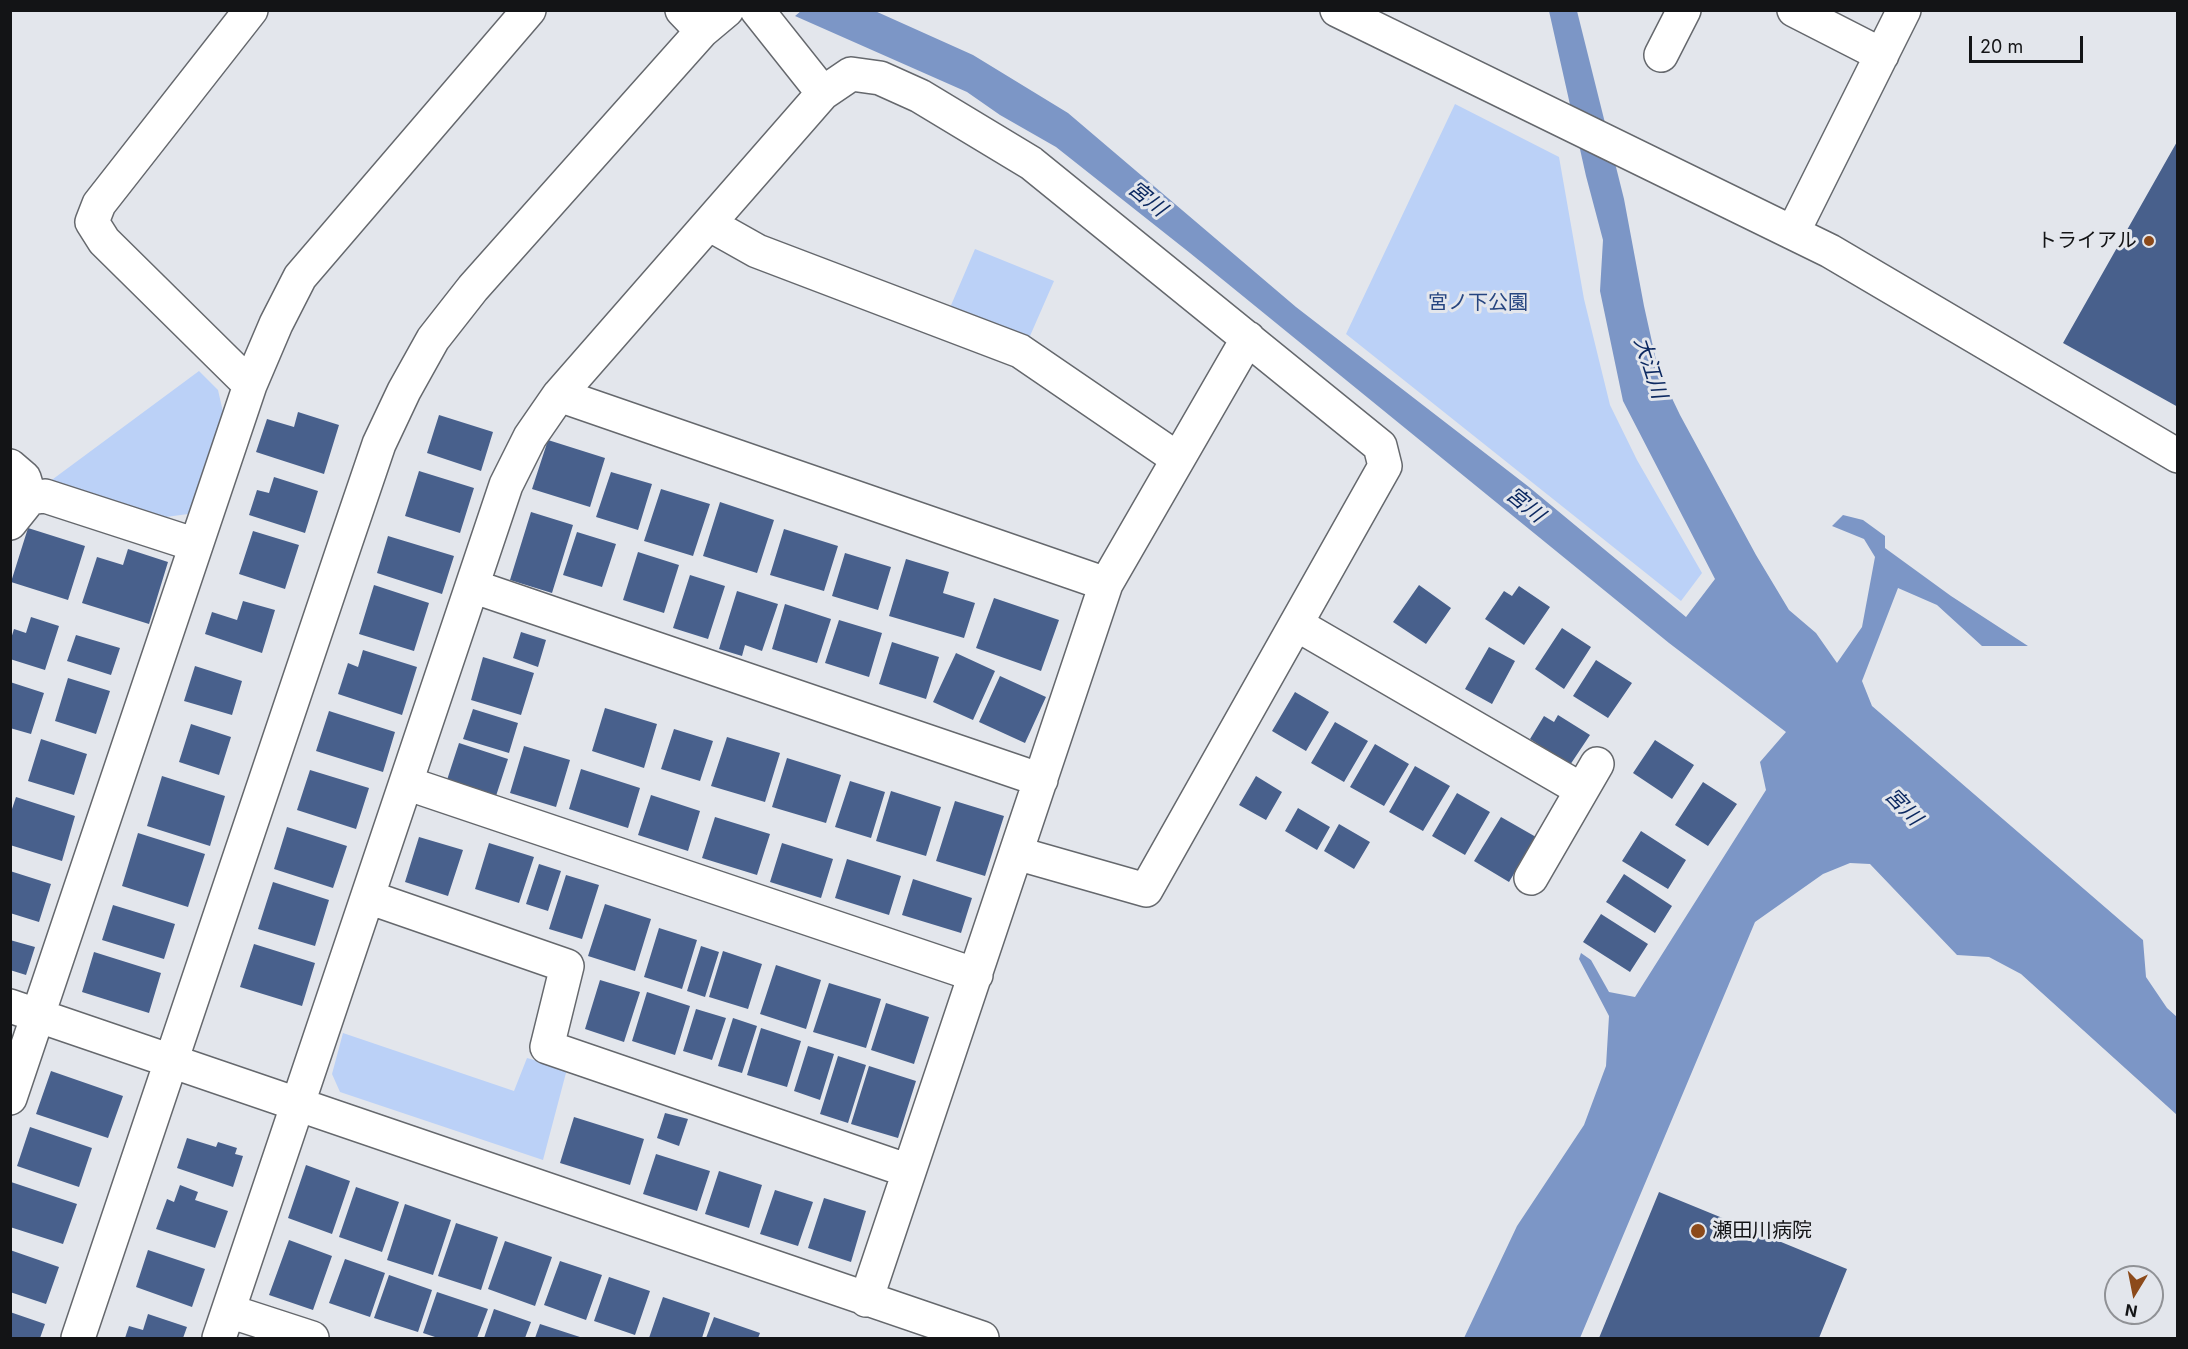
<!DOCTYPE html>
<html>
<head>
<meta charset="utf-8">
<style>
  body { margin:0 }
  #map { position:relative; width:2188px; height:1349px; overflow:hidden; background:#e3e6ec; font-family:Inter,sans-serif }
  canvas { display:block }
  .frame { position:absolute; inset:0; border:12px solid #131416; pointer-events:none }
  .north { position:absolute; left:2104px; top:1265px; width:60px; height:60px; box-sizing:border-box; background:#e3e6ec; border:2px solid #909296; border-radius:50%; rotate:190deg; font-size:16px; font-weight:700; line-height:24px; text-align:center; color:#131416 }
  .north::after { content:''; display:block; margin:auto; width:21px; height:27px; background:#8c4a1a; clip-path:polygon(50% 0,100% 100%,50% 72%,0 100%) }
  .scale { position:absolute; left:1969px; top:36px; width:114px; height:27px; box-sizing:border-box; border:3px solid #131416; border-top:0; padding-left:8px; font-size:18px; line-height:21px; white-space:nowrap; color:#131416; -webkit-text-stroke:4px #e3e6ec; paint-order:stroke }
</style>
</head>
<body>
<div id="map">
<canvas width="2188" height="1349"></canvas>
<div class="frame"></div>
<div class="north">N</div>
<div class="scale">20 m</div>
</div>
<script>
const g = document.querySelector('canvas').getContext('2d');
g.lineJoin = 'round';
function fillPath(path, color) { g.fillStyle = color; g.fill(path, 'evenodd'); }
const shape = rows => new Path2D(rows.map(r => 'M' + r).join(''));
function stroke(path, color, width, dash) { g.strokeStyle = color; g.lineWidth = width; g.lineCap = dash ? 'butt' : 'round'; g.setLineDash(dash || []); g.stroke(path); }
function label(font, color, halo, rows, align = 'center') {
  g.font = font + ' Inter,"Noto Sans JP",sans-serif'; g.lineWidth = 6; g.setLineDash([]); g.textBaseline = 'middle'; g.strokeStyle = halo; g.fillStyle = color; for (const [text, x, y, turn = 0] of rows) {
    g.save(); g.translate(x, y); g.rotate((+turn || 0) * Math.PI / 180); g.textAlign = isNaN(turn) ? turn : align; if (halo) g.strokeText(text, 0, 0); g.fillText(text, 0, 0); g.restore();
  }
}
fillPath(shape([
  [1455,104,1559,157,1584,299,1610,405,1637,460,1702,573,1681,601,1346,334],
  [975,249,1054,281,1030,336,949,310],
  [199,371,218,390,223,412,188,514,166,517,49,482],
  [343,1033,514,1091,527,1058,567,1069,543,1160,340,1092,332,1074]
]), '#bbd1f7');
fillPath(shape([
  [801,11,875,11,973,55,1068,113,1296,307,1529,487,1686,617,1715,579,1623,401,1600,291,1603,240,1586,176,1549,11,1577,11,1624,199,1644,306,1658,369,1680,415,1756,555,1789,610,1816,633,1837,663,1862,627,1875,557,1864,539,1832,526,1843,515,1863,520,1885,536,1885,548,1951,596,2028,646,1982,646,1937,605,1898,588,1862,681,1872,706,2143,940,2146,977,2167,1008,2177,1017,2177,1115,2021,974,1989,957,1957,955,1870,864,1850,863,1823,874,1755,922,1580,1338,1464,1338,1517,1226,1584,1125,1606,1066,1609,1016,1579,959,1581,953,1591,960,1609,992,1635,997,1766,790,1760,762,1786,732,1669,643,1190,253,1056,147,1000,115,967,92,795,16]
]), '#7c96c6');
fillPath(shape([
  [2178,140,2178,407,2063,343],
  [298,412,339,425,324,474,256,452,267,419,294,427],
  [439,415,493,432,481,471,427,453],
  [548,440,605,458,590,507,532,489],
  [419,471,474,488,460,533,405,516],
  [611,472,652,484,638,530,596,517],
  [274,477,318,491,305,533,249,515,257,490,269,493],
  [661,489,710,504,693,556,644,541],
  [720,502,774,520,757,573,703,556],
  [531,512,573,525,552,593,510,580],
  [28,528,85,546,68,600,11,582],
  [784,529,838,546,824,591,770,575],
  [253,531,299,545,285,589,239,574],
  [577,532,616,544,602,587,563,575],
  [388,536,454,556,442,594,377,573],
  [128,549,168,562,149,624,82,603,97,557,123,565],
  [638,552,679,565,664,613,623,600],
  [845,553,891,567,878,610,832,596],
  [906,559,949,572,943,593,975,603,964,638,889,616],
  [690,575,725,586,708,639,673,628],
  [374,585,429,603,414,651,359,634],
  [1419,585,1451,608,1426,644,1393,622],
  [1519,586,1550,607,1524,645,1485,619,1504,591,1512,596],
  [737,591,778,604,762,651,745,645,742,656,719,649],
  [994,598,1059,620,1041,671,976,648],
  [243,601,275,610,262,653,205,634,212,612,237,620],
  [785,604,831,619,817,663,772,649],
  [31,617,59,626,45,670,10,659,10,642,14,629,26,633],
  [839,620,882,633,869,677,825,663],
  [1562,628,1591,647,1564,689,1535,669],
  [521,632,546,640,538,667,513,658],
  [76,635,120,648,111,675,67,661],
  [892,642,939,657,926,699,879,684],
  [1489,647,1515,661,1492,704,1465,689],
  [363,650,417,667,402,715,338,694,348,663,358,667],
  [956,653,995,671,973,720,933,702],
  [483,657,534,673,521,715,471,700],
  [1596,660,1632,683,1608,718,1573,696],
  [195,666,242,681,232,715,184,701],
  [1000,676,1046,697,1025,743,979,722],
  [68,678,110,691,96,734,55,721],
  [10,682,44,693,31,734,10,728],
  [1295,692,1329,712,1306,751,1272,731],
  [605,708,657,724,644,768,592,751],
  [473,709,518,723,509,753,463,739],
  [329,711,395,732,383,772,316,751],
  [1558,715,1590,735,1570,765,1530,739,1544,716,1554,722],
  [1335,722,1368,741,1344,782,1311,763],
  [191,724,231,737,219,775,179,762],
  [674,729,713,741,700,781,661,769],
  [727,737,780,753,765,802,711,786],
  [41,739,87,754,74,795,28,781],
  [1655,740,1694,765,1672,799,1633,773],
  [459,743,508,759,496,796,447,780],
  [1375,744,1409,764,1384,806,1350,787],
  [524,746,570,760,556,807,510,793],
  [787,758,841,775,826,823,772,807],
  [1415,766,1450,786,1423,831,1389,812],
  [581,769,640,788,628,828,569,809],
  [310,770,369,788,356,829,297,810],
  [162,776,225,796,210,846,147,826],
  [1256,776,1282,792,1266,820,1239,805],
  [850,781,885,792,871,838,835,827],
  [1703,782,1737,804,1708,846,1675,825],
  [891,791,941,807,926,856,876,841],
  [1457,793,1490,812,1465,855,1432,836],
  [651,795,700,811,688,851,638,835],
  [16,797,75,816,62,861,10,845,10,815],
  [955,801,1004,816,985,876,936,861],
  [1298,808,1330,827,1317,850,1285,831],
  [715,817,770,834,757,875,702,858],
  [1501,817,1536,837,1509,882,1474,861],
  [1339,824,1370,842,1354,869,1324,851],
  [287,827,347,846,333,888,274,869],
  [1641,831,1686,860,1668,889,1622,861],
  [138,833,205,854,188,907,122,886],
  [419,837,463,850,448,896,405,882],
  [489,843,534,857,519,903,475,889],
  [782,843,833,859,821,898,770,882],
  [847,859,901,876,889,915,835,898],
  [539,864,561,871,548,911,526,904],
  [10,871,51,884,39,922,10,913],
  [1624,874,1672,906,1655,933,1606,902],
  [566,875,599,885,582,939,549,929],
  [913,879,972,898,961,933,902,915],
  [273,882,329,900,315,946,258,929],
  [605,904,651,919,635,971,588,956],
  [113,905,175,924,164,959,102,940],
  [1601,914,1648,944,1630,972,1583,942],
  [659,928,697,940,682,989,644,977],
  [10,940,35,947,26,975,10,970],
  [254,944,315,963,302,1006,240,987],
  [701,946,719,952,705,997,687,991],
  [723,951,762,964,748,1009,709,997],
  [94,952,161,973,149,1013,82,992],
  [776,965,821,980,806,1029,760,1014],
  [600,980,640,992,624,1042,585,1029],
  [829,983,881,999,866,1048,813,1032],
  [647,992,690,1006,675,1055,632,1041],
  [886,1003,929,1017,914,1064,871,1050],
  [696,1009,726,1018,712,1060,683,1051],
  [733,1018,757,1026,742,1073,718,1066],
  [761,1028,801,1041,787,1087,747,1075],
  [808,1046,834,1054,820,1100,794,1091],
  [838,1056,866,1065,848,1123,820,1114],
  [869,1066,916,1081,898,1138,851,1124],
  [51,1071,123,1096,108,1138,36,1114],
  [665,1113,688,1119,679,1146,657,1138],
  [574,1117,644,1139,630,1185,560,1163],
  [30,1127,92,1148,79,1187,17,1166],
  [187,1138,216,1147,218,1142,237,1148,235,1154,243,1156,233,1187,177,1168],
  [656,1154,710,1171,697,1211,643,1194],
  [306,1165,350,1181,332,1234,288,1218],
  [719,1171,762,1185,749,1228,705,1214],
  [11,1182,77,1204,63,1244,10,1227],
  [180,1185,198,1192,195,1200,228,1211,215,1248,156,1229,167,1199,174,1202],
  [356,1187,399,1202,382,1252,339,1237],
  [775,1190,813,1202,798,1246,760,1234],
  [1659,1192,1847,1269,1819,1338,1599,1338],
  [824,1198,866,1211,851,1262,808,1248],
  [405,1204,451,1220,433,1275,387,1260],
  [456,1223,498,1237,481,1290,438,1276],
  [289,1240,332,1256,313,1310,269,1295],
  [505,1241,552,1257,535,1306,488,1289],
  [10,1250,59,1267,46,1304,10,1292],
  [148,1250,205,1269,192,1307,136,1287],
  [345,1259,385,1273,370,1317,329,1303],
  [560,1261,602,1275,586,1320,544,1305],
  [389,1275,432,1290,418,1332,374,1318],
  [609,1277,650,1291,635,1335,594,1321],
  [437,1292,488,1309,477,1338,438,1338,423,1333],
  [663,1297,710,1313,702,1338,649,1338],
  [494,1309,531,1322,525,1338,484,1338],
  [10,1312,45,1324,40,1338,10,1338],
  [148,1314,187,1327,183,1338,125,1338,129,1326,143,1330],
  [714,1317,760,1333,758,1338,706,1338],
  [540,1324,583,1338,535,1338]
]), '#48608c');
const minor = shape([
  [682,10,702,31],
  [757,10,823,93],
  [1337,10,1830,251,2178,456],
  [1794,10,1882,55],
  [1661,55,1684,10],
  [709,224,757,251,1020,351,1178,459],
  [1793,232,1904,10],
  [250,385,104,241,92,222,99,204,251,10],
  [559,395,1106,584],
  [10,466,24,478,30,498],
  [10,523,30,498,45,496,196,545],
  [472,586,1041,780],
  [1296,624,1582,790],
  [406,783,976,975],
  [1531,878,1597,764],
  [368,897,567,966,547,1047,909,1171],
  [10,1006,982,1338],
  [10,1098,250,385,276,324,300,277,529,10],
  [866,1300,1106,584,1248,338],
  [229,1311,312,1338],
  [78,1338,345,544,379,444,404,391,433,339,473,288,702,31,727,10],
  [219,1338,506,485,530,437,559,395,823,93,851,74,880,78,920,96,1031,163,1380,446,1385,466,1146,890,1016,853]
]);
stroke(minor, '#65686d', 36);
stroke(minor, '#fff', 33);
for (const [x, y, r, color] of [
  [2149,241,6,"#8c4a1a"],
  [1698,1231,8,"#8c4a1a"]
]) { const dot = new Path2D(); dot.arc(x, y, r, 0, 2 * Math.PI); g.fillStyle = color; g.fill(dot); stroke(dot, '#e3e6ec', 2); }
label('20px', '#131416', '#e3e6ec', [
  ["トライアル",2137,241],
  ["瀬田川病院",1712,1231,"left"]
], 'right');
label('20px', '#264580', '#e3e6ec', [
  ["宮ノ下公園",1478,303]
]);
label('italic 21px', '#0c2961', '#e3e6ec', [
  ["宮川",1147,199,39],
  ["大江川",1650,368,72],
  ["宮川",1525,505,39],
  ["宮川",1903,807,46]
]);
</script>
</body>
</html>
